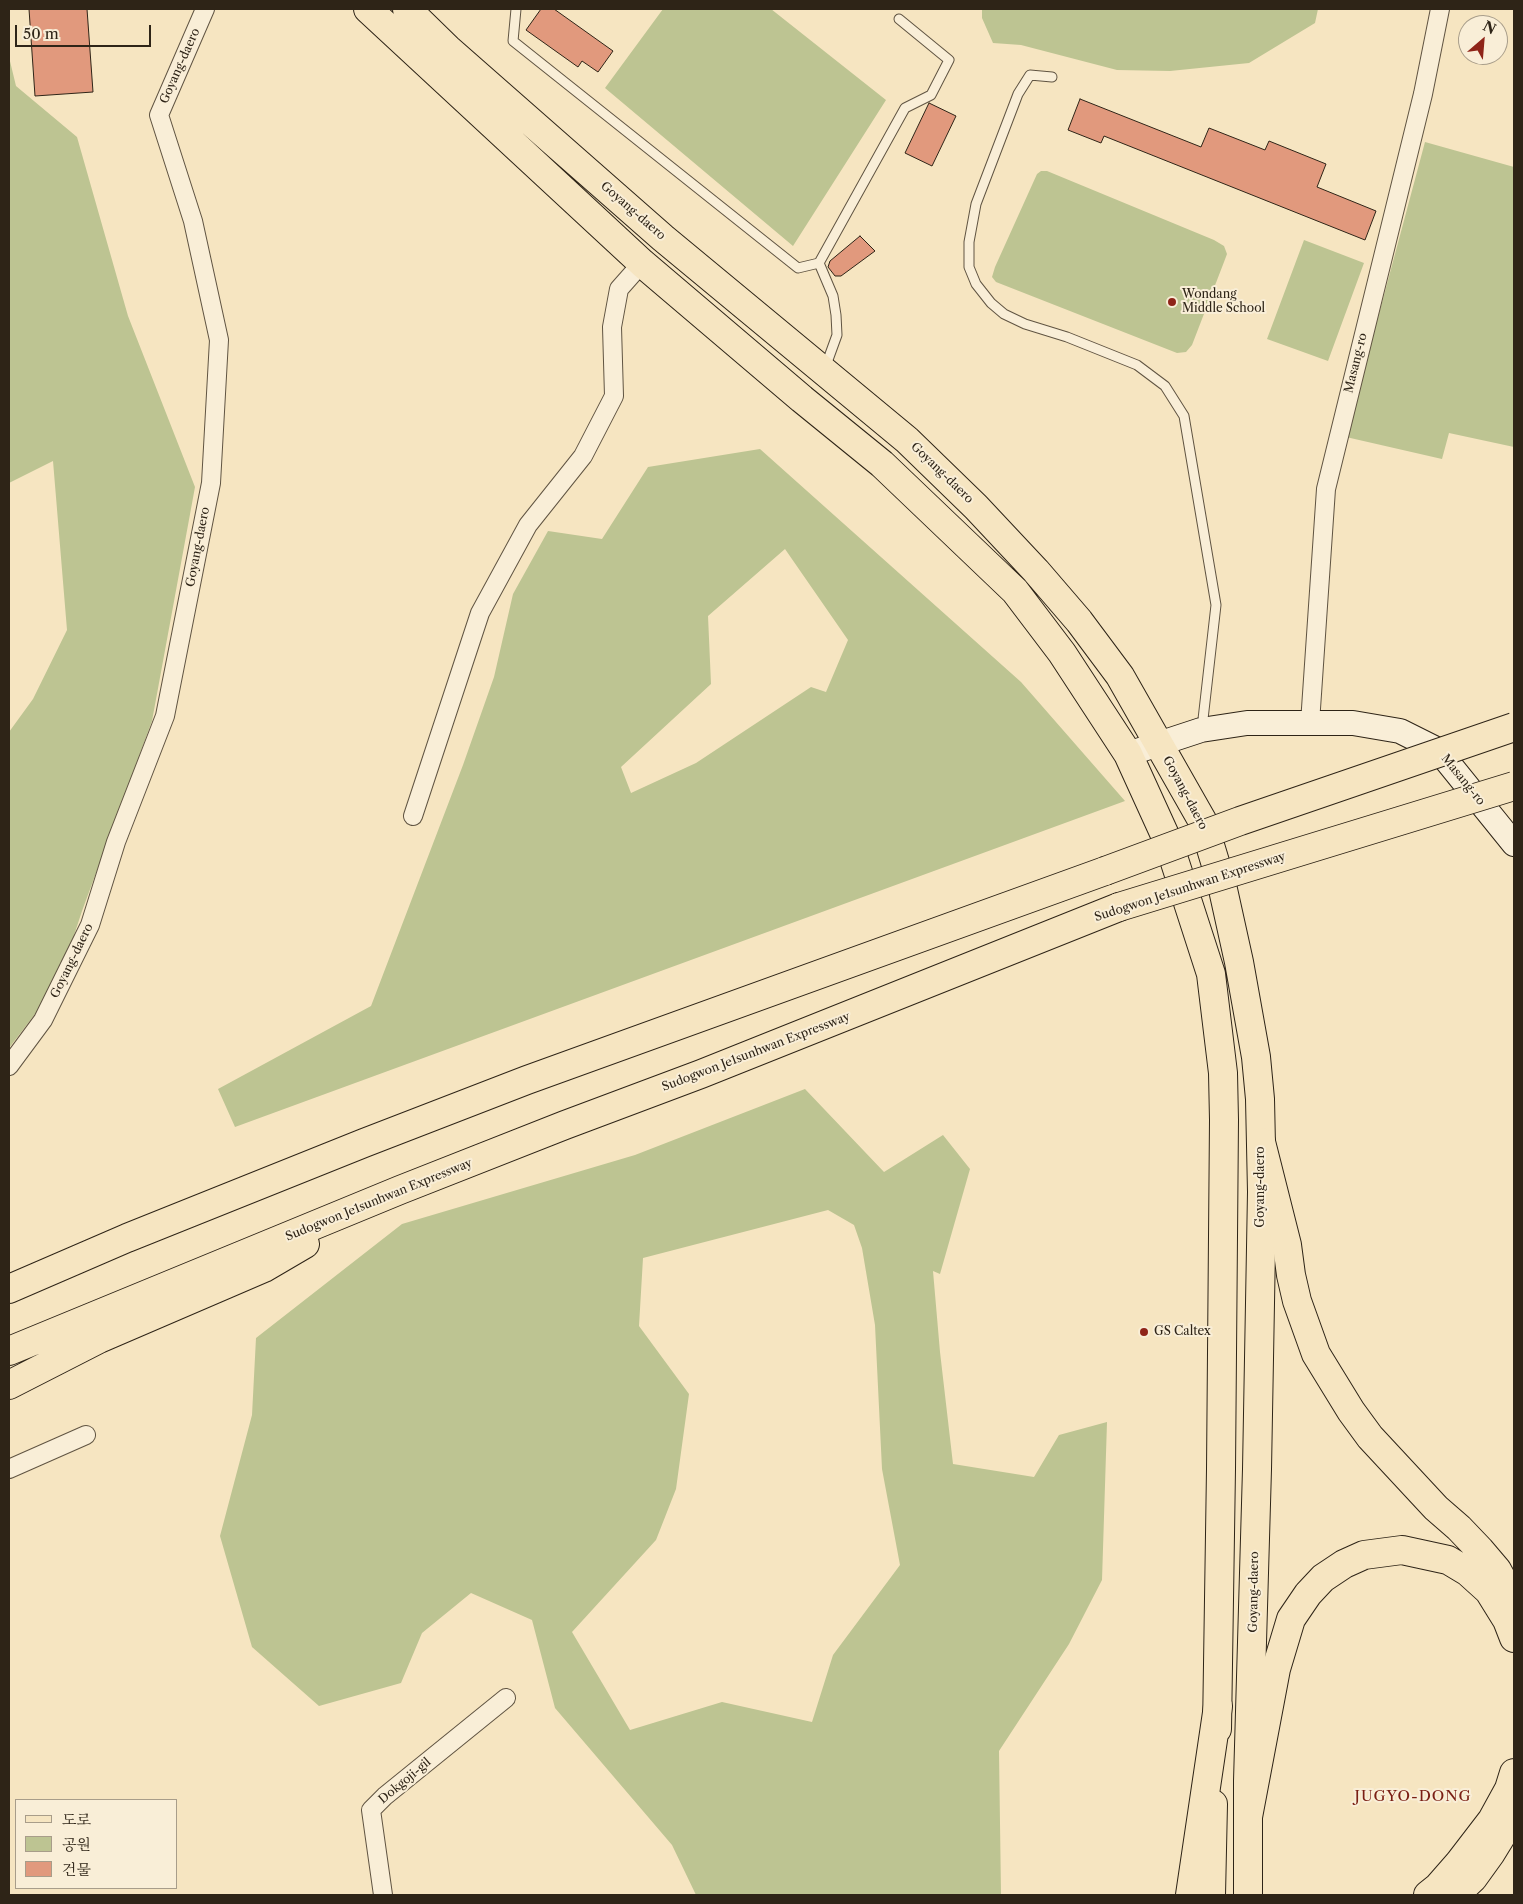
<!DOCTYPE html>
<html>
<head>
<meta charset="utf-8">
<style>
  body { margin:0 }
  #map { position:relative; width:1523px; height:1904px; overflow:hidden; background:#f6e5c1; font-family:"Libre Caslon Text","Noto Serif KR",serif }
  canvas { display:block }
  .frame { position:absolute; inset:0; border:10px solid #2e2417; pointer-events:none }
  .legend { position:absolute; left:15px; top:1799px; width:162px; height:90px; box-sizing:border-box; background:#f9eed7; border:1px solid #a89d8a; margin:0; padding:6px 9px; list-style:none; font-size:15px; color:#2e2417 }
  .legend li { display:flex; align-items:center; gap:10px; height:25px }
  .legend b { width:25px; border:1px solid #a89d8a }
  .north { position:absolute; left:1458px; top:15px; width:50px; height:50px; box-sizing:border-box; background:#f9eed7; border:1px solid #a89d8a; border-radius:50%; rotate:27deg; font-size:14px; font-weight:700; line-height:20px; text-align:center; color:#2e2417 }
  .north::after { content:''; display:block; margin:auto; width:18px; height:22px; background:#8f2418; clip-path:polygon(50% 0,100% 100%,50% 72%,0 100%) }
  .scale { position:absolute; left:15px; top:25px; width:136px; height:22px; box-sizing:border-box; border:2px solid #2e2417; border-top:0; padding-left:6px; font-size:15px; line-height:18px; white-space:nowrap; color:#2e2417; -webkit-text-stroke:4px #f9eed7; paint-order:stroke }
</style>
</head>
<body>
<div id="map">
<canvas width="1523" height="1904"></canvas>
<div class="frame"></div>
<ul class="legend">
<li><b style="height:6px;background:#f6e5c1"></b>도로</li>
<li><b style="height:14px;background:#bdc492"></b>공원</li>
<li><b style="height:14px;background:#e1997d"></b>건물</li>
</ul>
<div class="north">N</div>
<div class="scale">50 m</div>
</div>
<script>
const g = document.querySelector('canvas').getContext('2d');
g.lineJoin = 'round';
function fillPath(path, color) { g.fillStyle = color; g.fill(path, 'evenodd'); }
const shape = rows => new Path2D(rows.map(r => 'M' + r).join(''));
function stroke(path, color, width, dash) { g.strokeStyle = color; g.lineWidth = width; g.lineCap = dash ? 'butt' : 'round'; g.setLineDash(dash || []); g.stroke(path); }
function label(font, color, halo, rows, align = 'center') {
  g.font = font + ' "Libre Caslon Text",serif'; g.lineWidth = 4; g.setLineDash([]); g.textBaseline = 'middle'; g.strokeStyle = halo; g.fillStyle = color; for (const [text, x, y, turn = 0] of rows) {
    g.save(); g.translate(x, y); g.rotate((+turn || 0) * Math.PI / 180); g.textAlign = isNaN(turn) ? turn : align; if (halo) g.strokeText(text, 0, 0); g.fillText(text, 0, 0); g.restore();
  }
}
fillPath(shape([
  [663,9,771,9,886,100,793,246,605,88],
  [982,9,1318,9,1315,23,1249,63,1170,71,1117,70,1021,45,993,43,982,18],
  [9,57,16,86,77,137,128,316,195,487,152,721,82,911,58,984,9,1048,9,732,33,699,67,630,53,461,9,483],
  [1425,142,1514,167,1514,447,1449,433,1442,459,1346,437],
  [1041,171,1047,171,1214,240,1224,246,1227,254,1224,262,1192,345,1186,352,1177,353,996,282,992,277,995,267,1037,174],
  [1304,240,1364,263,1328,361,1267,339],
  [760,449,1021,682,1125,801,235,1127,218,1089,371,1006,463,765,494,677,513,594,548,531,602,539,648,467],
  [785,549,848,640,826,692,811,687,696,763,631,793,621,767,711,684,708,616],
  [805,1089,884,1172,943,1135,970,1169,940,1274,933,1271,940,1352,953,1464,1034,1477,1059,1435,1107,1422,1102,1580,1069,1644,999,1751,1001,1895,696,1895,672,1845,555,1708,532,1620,471,1593,422,1633,401,1683,319,1706,252,1647,220,1536,252,1415,256,1338,402,1224,635,1155],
  [828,1210,854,1225,862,1248,875,1325,882,1469,900,1565,833,1655,812,1722,722,1702,630,1730,572,1632,656,1540,676,1489,689,1394,639,1326,643,1258]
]), '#bdc492');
const building = shape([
  [29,9,87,9,93,92,35,96,29,9],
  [541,9,554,9,613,51,598,72,582,61,578,67,526,30,541,9],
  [1080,99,1201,147,1209,128,1265,150,1269,141,1326,164,1317,187,1376,211,1365,240,1104,136,1101,143,1068,130,1080,99],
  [929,103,956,116,932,166,905,153,929,103],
  [860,236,875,251,841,276,835,276,828,267,830,261,860,236]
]);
fillPath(building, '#e1997d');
stroke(building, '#2e2417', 1);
const lane = shape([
  [516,9,513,41,798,268,819,263,905,108,931,95,949,60,899,19],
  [1052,77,1030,75,1018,94,976,204,969,242,969,267,976,284,991,303,1004,314,1025,324,1067,337,1137,365,1165,386,1184,416,1216,605,1202,728],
  [819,263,833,296,836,315,837,335,825,368]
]);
const street = shape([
  [1310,723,1326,489,1423,94,1440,9],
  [413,816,480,613,528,525,583,456,614,396,612,327,619,289,642,263],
  [9,1066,43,1020,90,925,116,842,165,716,211,483,219,340,193,221,159,115,205,9],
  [9,1469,86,1435],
  [383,1895,371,1810,385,1796,506,1698]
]);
const secondary = shape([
  [1128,754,1201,730,1247,723,1353,723,1400,731,1438,750,1514,844]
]);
const primary = shape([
  [368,9,642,263,802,399,882,464,1015,591,1062,653,1128,754,1169,844,1211,974,1223,1073,1224,1120,1221,1469,1217,1729],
  [407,9,448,49,663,238,907,440,976,507,1036,571,1079,621,1120,676,1203,822,1222,885,1239,962,1256,1057,1260,1099,1262,1192,1257,1469,1248,1781,1248,1895],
  [1211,1895,1213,1804]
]);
const highway = shape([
  [1261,1142,1287,1245,1291,1275,1297,1301,1316,1354,1351,1411,1370,1437,1436,1508,1459,1528,1480,1550,1497,1570,1514,1601],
  [9,1289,127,1238,364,1143,527,1080,1105,871],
  [9,1351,400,1190,565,1125,701,1074,1119,907],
  [9,1385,99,1339,264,1268,305,1244],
  [1248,1817,1276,1669,1291,1619,1308,1594,1323,1578,1344,1564,1364,1555,1402,1550,1448,1560,1468,1572,1489,1591,1507,1620,1514,1638],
  [1190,1895,1218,1706],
  [1428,1895,1438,1887,1459,1863,1492,1820,1509,1789,1514,1773],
  [1455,1895,1473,1878,1491,1853,1513,1817]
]);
stroke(lane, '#605442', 11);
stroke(street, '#605442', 20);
stroke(secondary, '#2e2417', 26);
stroke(primary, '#2e2417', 30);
stroke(highway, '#2e2417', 30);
stroke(lane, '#f9eed7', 9);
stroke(street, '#f9eed7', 18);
stroke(secondary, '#f9eed7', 24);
stroke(primary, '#f6e5c1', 28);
stroke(highway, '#f6e5c1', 28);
const highwayBridge = shape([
  [1105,871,1240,821,1514,727],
  [1119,907,1514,786]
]);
stroke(highwayBridge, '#2e2417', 30, []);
stroke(highwayBridge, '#f6e5c1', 28);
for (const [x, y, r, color] of [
  [1172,302,5,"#8f2418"],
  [1144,1332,5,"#8f2418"]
]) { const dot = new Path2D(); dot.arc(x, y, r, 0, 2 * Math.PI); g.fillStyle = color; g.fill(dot); stroke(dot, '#f9eed7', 2); }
label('12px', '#2e2417', '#f9eed7', [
  ["Goyang-daero",180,66,-66],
  ["Goyang-daero",633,211,41],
  ["Masang-ro",1356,363,-76],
  ["Goyang-daero",942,473,44],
  ["Goyang-daero",198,547,-79],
  ["Masang-ro",1463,780,51],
  ["Goyang-daero",1185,793,62],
  ["Sudogwon Je1sunhwan Expressway",1190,887,-18],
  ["Goyang-daero",72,961,-64],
  ["Sudogwon Je1sunhwan Expressway",756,1052,-21],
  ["Goyang-daero",1261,1187,-90],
  ["Sudogwon Je1sunhwan Expressway",379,1200,-22],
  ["Goyang-daero",1254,1592,-89],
  ["Dokgoji-gil",405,1781,-40]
]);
label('12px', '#2e2417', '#f9eed7', [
  ["Wondang",1182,295],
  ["Middle School",1182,309],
  ["GS Caltex",1154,1332]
], 'left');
g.letterSpacing = '1px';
label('15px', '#7a1f14', '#f9eed7', [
  ["JUGYO-DONG",1413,1797]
]);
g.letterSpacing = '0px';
</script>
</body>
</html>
